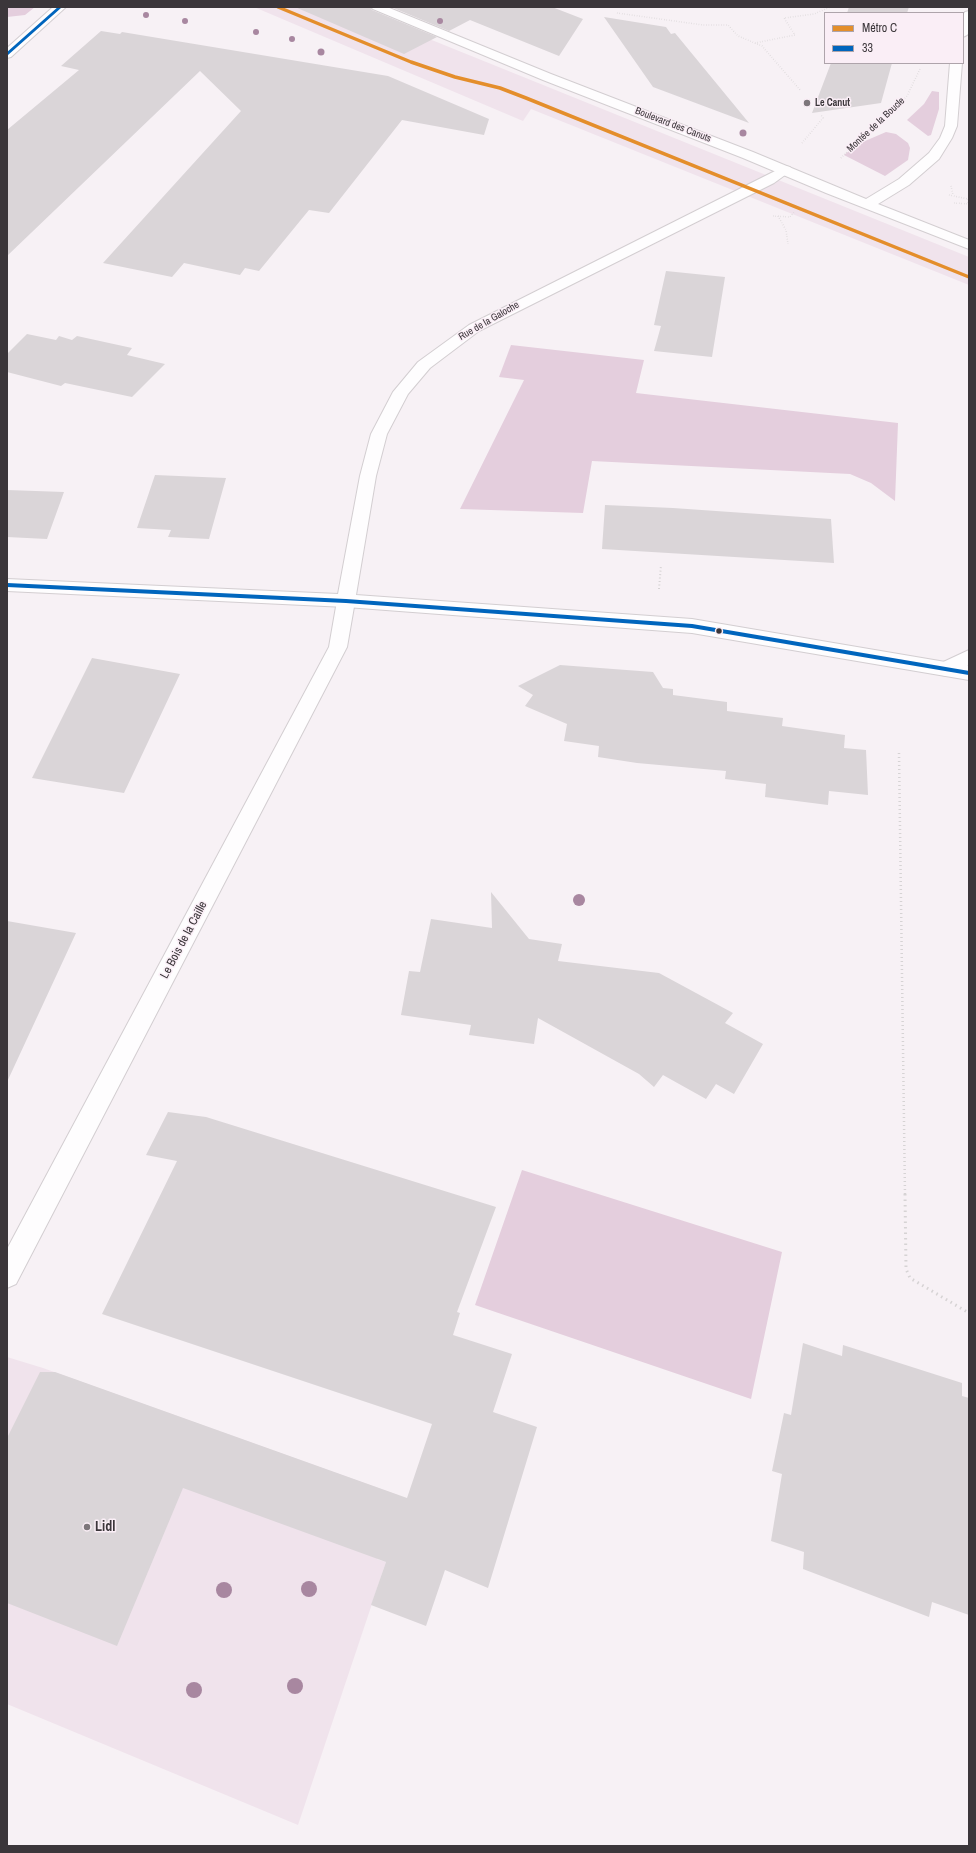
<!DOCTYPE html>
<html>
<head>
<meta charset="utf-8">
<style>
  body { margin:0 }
  #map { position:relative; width:976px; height:1853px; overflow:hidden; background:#f7f1f5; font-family:"Archivo Narrow",sans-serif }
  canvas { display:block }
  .frame { position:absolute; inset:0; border:8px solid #3b363a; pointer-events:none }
  .legend { position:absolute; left:824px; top:12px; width:140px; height:52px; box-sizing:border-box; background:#faeef6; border:1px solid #aea4ab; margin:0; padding:5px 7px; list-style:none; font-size:12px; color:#3b363a }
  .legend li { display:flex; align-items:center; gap:8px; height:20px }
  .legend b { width:20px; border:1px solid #aea4ab }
</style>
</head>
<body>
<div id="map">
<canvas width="976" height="1853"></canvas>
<div class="frame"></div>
<ul class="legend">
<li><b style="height:5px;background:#e48e2b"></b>Métro C</li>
<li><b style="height:5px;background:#0065bd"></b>33</li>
</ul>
</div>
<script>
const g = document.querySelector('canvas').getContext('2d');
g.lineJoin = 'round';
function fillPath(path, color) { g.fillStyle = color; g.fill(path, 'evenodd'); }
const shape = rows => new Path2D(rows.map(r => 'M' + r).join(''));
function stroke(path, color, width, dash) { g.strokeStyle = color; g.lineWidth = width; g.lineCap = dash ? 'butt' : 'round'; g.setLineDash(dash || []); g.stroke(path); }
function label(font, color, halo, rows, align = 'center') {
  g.font = font + ' "Archivo Narrow",sans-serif'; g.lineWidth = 3; g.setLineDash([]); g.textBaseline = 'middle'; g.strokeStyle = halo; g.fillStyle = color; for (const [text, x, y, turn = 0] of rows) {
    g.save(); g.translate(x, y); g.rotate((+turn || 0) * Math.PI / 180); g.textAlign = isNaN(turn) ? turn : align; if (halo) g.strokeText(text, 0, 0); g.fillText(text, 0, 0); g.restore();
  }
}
fillPath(shape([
  [254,7,350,7,969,257,969,285,531,109,523,121],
  [7,1357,43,1368,398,1495,377,1559,386,1562,298,1825,7,1704]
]), '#f0e3ec');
fillPath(shape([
  [7,7,35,7,25,15,7,17],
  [932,91,939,92,939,109,931,135,928,136,907,120,924,104],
  [886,132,896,134,908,143,910,148,908,160,885,176,844,155,858,144],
  [511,345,644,360,636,393,898,423,895,501,871,483,850,474,592,461,583,513,460,509,524,380,499,377],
  [522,1170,782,1252,751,1399,475,1305]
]), '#e4cedd');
fillPath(shape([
  [295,7,370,7,372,10,437,37,404,54],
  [391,7,552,7,583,19,559,56,470,20,449,31],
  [849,7,909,7,907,13,847,13],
  [604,17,666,27,671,34,675,33,749,123,653,87],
  [101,31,120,34,122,32,388,76,489,119,484,135,402,120,329,213,309,210,259,271,245,268,240,275,184,263,172,277,103,263,241,111,200,71,7,256,7,130,79,70,61,66],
  [831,63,892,63,881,103,812,113],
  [666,271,725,277,712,357,654,351,661,326,654,325],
  [27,334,56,340,59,336,72,340,77,336,132,348,127,355,165,364,132,397,65,383,61,386,7,372,7,354],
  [155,475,226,478,209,539,168,537,171,530,137,528],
  [7,490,64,492,47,539,7,537],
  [605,505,673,508,831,519,834,563,602,549],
  [92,658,180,674,124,793,32,778],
  [560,665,653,672,663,688,673,689,673,695,727,702,727,711,783,718,782,726,845,735,844,748,866,750,868,795,829,791,828,805,765,797,766,784,725,779,726,771,637,763,598,757,599,746,564,741,567,724,525,706,533,695,518,686],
  [491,892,529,939,562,944,558,961,659,973,733,1013,725,1023,763,1044,734,1094,716,1084,706,1099,663,1075,654,1087,639,1074,538,1018,534,1044,469,1035,471,1025,401,1015,409,971,420,972,431,919,492,928],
  [7,921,76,933,7,1082],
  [168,1112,206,1117,496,1207,457,1312,460,1313,453,1335,512,1354,493,1412,537,1427,488,1588,445,1570,426,1626,371,1605,386,1562,183,1488,117,1646,7,1603,7,1438,40,1372,55,1372,407,1498,432,1424,102,1314,177,1161,146,1155],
  [803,1343,842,1356,843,1345,962,1383,962,1396,969,1398,969,1615,932,1602,929,1617,803,1569,804,1552,771,1541,782,1474,772,1471,784,1413,791,1415]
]), '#dad5d8');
const service = shape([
  [346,595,352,597,355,601,347,647,16,1284,7,1288,7,1249,329,647,337,601,340,597,346,595],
  [969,650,969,665,946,676,939,674,936,669,939,664,969,650]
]);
const minor = shape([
  [785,166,790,167,792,170,774,183,479,331,430,368,408,394,387,434,376,476,356,595,692,619,969,666,969,680,692,633,346,607,7,591,7,579,338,594,360,476,371,434,393,392,418,362,469,325,785,166]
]);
const tertiary = shape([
  [53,7,66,7,11,57,7,58,7,48,53,7]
]);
const secondary = shape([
  [371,7,387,7,551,74,753,152,866,199,899,179,929,153,940,138,945,126,950,63,962,63,957,126,952,138,939,159,909,185,878,204,969,240,969,249,826,193,743,158,543,80,373,9,371,7],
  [969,11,969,33,967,35,963,37,963,15,965,12,969,11]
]);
stroke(service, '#d3ced1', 2);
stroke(minor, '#d3ced1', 2);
stroke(tertiary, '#d3ced1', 2);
stroke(secondary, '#d3ced1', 2);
stroke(shape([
  [617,13,703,25,728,25,738,36,762,46,801,91],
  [755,43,795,35,784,18,814,14,830,7],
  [802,143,823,118,821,115],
  [841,158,880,119,895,108,907,96,920,69],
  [951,186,953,195],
  [949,195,968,199,968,204],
  [954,203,969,204],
  [773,216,790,217,795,211],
  [778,216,786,230,788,244]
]), '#d6d3d4', 1.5, [0.5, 2]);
stroke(shape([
  [659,589,661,565]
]), '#d6d3d4', 2, [1, 2.5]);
stroke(shape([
  [899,753,905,1195]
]), '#d6d3d4', 2.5, [1, 3]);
stroke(shape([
  [905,1194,906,1269,910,1278,969,1313]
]), '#d6d3d4', 3, [1.5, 4]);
fillPath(service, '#fefdfe');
fillPath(minor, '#fefdfe');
fillPath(tertiary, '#fefdfe');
fillPath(secondary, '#fefdfe');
stroke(shape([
  [7,54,60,7]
]), '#0065bd', 3);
stroke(shape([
  [7,585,346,601,692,626,969,673]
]), '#0065bd', 4);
stroke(shape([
  [278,7,411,62,455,77,500,88,526,98,969,277]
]), '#e48e2b', 3.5);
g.fillStyle = '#a887a0';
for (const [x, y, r] of [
  [146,15,3],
  [185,21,3],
  [440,21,3],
  [256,32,3],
  [292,39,3],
  [321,52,3.5],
  [743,133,3.5],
  [579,900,6],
  [309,1589,8],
  [224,1590,8],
  [295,1686,8],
  [194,1690,8]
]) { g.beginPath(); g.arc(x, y, r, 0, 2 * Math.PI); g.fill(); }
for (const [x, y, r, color] of [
  [807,103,4,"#7d777b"],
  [719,631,3.5,"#3b363a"],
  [87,1527,4,"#7d777b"]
]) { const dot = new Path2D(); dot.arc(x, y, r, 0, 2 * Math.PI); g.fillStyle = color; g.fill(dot); stroke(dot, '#faeef6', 1.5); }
label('bold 10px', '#3b363a', '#faeef6', [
  ["Le Canut",815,103]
], 'left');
label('10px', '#3b363a', '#faeef6', [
  ["Boulevard des Canuts",673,125,21],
  ["Montée de la Boucle",876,125,-43],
  ["Rue de la Galoche",489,321,-30]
]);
label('12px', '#3b363a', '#faeef6', [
  ["Le Bois de la Caille",184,940,-62]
]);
label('bold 14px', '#3b363a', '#faeef6', [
  ["Lidl",95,1527]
], 'left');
</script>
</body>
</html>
